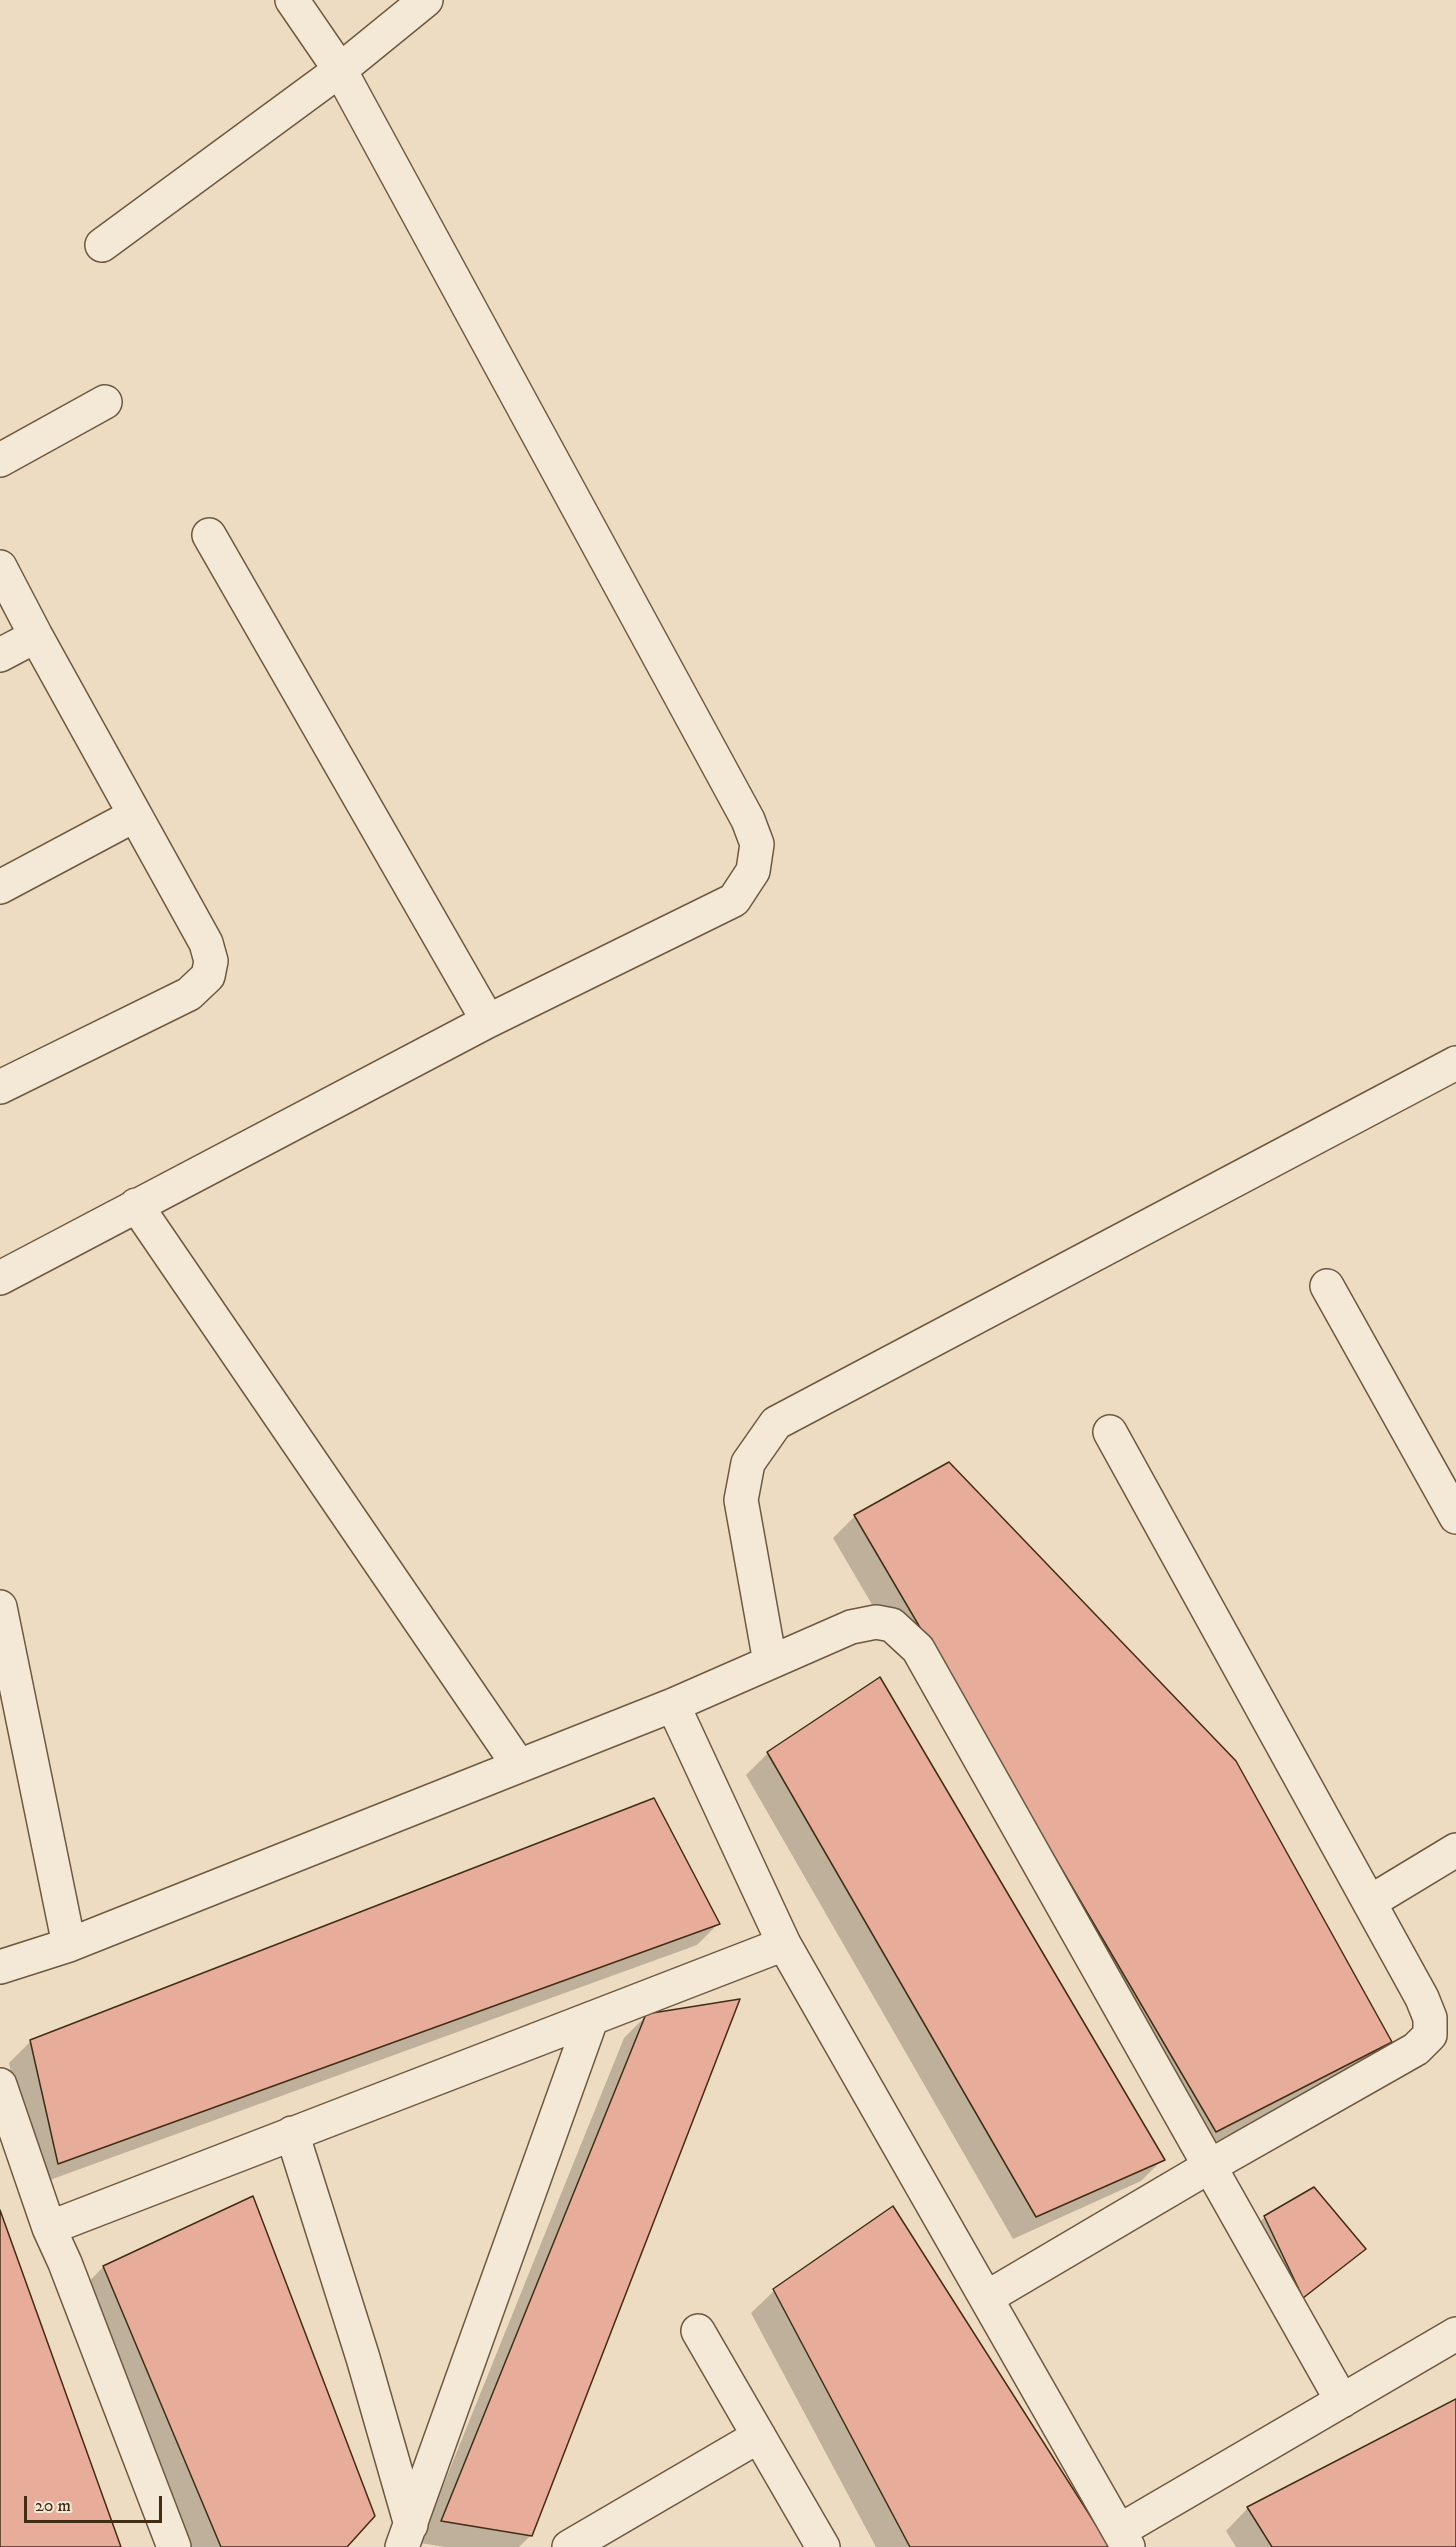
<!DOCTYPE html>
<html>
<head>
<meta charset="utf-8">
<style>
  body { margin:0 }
  #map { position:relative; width:1456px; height:2547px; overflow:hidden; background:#eedcc2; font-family:"IM FELL DW Pica",serif }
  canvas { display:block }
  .scale { position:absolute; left:24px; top:2496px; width:138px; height:27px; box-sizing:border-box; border:3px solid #412d14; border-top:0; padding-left:8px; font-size:18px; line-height:21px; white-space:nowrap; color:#412d14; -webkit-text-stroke:4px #f4e8d7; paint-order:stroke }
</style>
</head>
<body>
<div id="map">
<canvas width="1456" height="2547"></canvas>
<div class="scale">20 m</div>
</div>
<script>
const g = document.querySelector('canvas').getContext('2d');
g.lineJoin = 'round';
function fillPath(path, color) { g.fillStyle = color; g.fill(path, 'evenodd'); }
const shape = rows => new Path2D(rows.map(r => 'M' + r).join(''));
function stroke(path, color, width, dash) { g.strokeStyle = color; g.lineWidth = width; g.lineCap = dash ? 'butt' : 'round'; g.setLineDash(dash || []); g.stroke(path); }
fillPath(shape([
  [855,1516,1390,2042,1368,2064,1194,2153,833,1538],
  [768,1753,1163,2159,1141,2181,1013,2239,746,1775],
  [719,1923,697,1945,36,2185,9,2063,31,2041],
  [646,2016,531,2535,519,2547,445,2547,420,2543,624,2038],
  [252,2198,345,2547,190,2547,81,2290,103,2267],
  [892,2208,1109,2547,876,2547,751,2313,774,2291],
  [1265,2217,1364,2249,1291,2309,1253,2228],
  [1456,2401,1456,2547,1236,2547,1226,2531,1248,2508]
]), '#0003');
const building = shape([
  [949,1462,1236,1761,1392,2042,1216,2132,854,1515,949,1462],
  [880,1677,1165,2160,1036,2217,767,1752,880,1677],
  [654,1798,720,1924,58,2164,30,2040,654,1798],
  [740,1999,532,2536,441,2521,646,2014,740,1999],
  [1314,2187,1366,2249,1303,2298,1264,2216,1314,2187],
  [253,2196,375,2516,347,2547,221,2547,103,2266,253,2196],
  [893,2206,1110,2547,910,2547,773,2289,893,2206],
  [0,2210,121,2547,0,2547,0,2210],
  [1456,2399,1456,2547,1272,2547,1247,2507,1456,2399]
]);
fillPath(building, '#e8ad9a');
stroke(building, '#412d14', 1.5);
const street = shape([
  [102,245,340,70,426,0],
  [0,460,105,402],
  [209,535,488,1021],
  [0,567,36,636,206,943,211,961,208,976,189,994,0,1087],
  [0,655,36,636],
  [0,887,135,815],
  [136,1205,519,1766],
  [0,1278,488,1021,734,900,753,871,757,844,748,820,340,70,292,0],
  [1327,1286,1456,1517],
  [0,1607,69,1945],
  [770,1662,741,1500,748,1463,776,1423,1456,1063],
  [673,1705,784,1944,1128,2547],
  [1370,1902,1456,1850],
  [0,1967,69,1945,519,1766,673,1705,851,1627,876,1622,892,1625,918,1649,1342,2401],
  [0,2085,49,2228,65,2263,174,2547],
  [292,2133,363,2358,411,2525],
  [49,2228,784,1944],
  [986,2298,1210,2166,1416,2049,1430,2035,1430,2018,1422,1998,1110,1432],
  [698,2331,823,2547],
  [1119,2531,1456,2334],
  [402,2547,591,2020],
  [569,2547,759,2436]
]);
stroke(street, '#6c5940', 36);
stroke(street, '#f4e8d7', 33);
</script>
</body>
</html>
